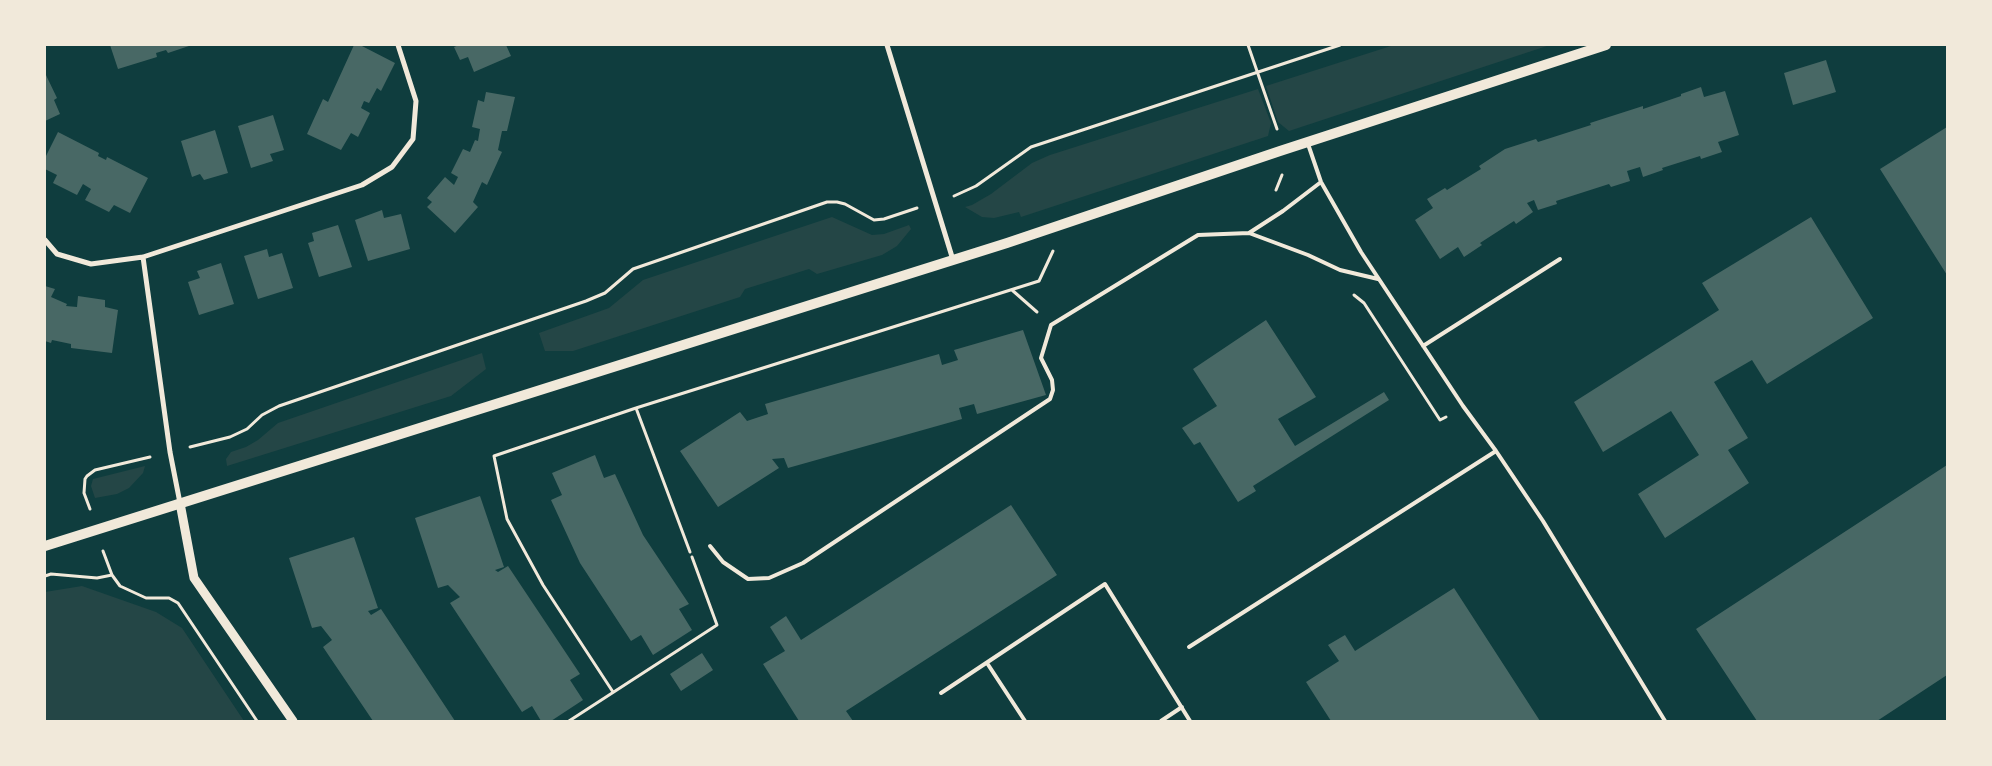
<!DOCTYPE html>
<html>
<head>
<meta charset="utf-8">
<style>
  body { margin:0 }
  #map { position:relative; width:1992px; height:766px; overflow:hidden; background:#0f3d3e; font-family:Georgia,serif }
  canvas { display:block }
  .frame { position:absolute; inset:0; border:46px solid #f1e9da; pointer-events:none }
</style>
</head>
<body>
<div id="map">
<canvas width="1992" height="766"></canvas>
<div class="frame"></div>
</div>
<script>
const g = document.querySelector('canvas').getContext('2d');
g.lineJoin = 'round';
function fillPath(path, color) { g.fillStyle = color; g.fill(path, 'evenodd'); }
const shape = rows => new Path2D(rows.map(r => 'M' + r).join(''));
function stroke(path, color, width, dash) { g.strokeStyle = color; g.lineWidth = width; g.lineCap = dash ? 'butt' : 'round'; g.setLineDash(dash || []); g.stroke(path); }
fillPath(shape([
  [1394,45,1550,45,1289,131,1278,122,1266,86],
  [1258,89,1271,123,1268,136,1021,217,1019,212,994,218,982,217,965,207,972,205,991,194,1032,163,1050,155],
  [832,217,872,235,884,234,909,225,911,229,897,246,882,255,817,274,809,269,745,289,740,297,573,351,545,351,539,333,609,308,643,280],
  [482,353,486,369,451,396,227,466,226,459,231,452,246,447,258,440,278,423],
  [145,466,143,473,129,488,117,494,95,498,91,486,93,479],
  [82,586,156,612,182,628,244,721,45,721,45,592]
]), '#244646');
fillPath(shape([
  [110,45,192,45,168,53,166,50,156,53,157,57,118,69],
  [354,45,360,45,395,63,381,91,377,88,369,103,364,101,361,108,370,113,358,137,351,133,341,150,307,134,323,99,328,102],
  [459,45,506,45,511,56,474,72,468,57,460,60,454,47],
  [1826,60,1836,92,1793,105,1784,73],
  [45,73,57,98,54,100,60,114,45,121],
  [1701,87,1704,97,1725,91,1739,135,1718,142,1722,152,1701,159,1700,156,1662,168,1663,170,1643,177,1640,167,1627,171,1630,181,1611,187,1609,184,1556,201,1557,204,1538,210,1534,200,1527,203,1533,212,1516,224,1514,221,1480,243,1482,245,1464,257,1458,247,1440,259,1415,220,1433,208,1427,199,1445,188,1447,190,1481,169,1479,166,1505,149,1536,139,1538,142,1591,125,1590,123,1643,106,1643,109,1681,96,1681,94],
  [486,92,515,97,507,131,502,131,498,150,502,152,487,185,482,182,473,202,478,207,455,233,427,207,432,202,427,198,445,177,454,185,458,177,451,173,463,149,470,152,475,140,478,141,480,129,472,127,478,100,484,102],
  [273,115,284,150,270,154,273,161,251,168,238,126],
  [1947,127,1947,275,1880,169],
  [215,130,228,173,204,180,200,174,192,177,181,141],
  [58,132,99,153,98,156,106,160,107,157,148,178,130,213,114,205,109,212,85,200,91,189,83,184,77,195,53,183,57,175,45,169,45,158],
  [382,210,384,218,401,214,410,249,368,261,355,220],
  [1811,217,1873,318,1767,384,1752,360,1714,382,1748,438,1728,450,1749,483,1665,538,1638,494,1699,455,1671,411,1603,452,1574,402,1719,310,1702,283],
  [338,225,352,267,319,277,308,243,314,241,312,233],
  [267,249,269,257,282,253,293,288,258,299,244,256],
  [221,263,234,304,199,315,188,282,200,278,197,271],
  [45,286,55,289,51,297,67,304,66,306,77,307,78,296,105,300,105,307,118,310,112,353,71,348,71,344,52,340,51,343,45,341],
  [1266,320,1316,397,1278,419,1295,446,1384,392,1389,400,1253,486,1256,491,1238,502,1200,442,1194,445,1182,428,1217,406,1193,369],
  [1023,330,1046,395,977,414,974,404,959,408,962,419,788,468,784,458,772,459,779,468,718,507,680,451,740,412,747,421,768,414,765,404,939,354,942,365,958,360,954,350],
  [595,455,604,478,615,474,643,535,689,604,679,609,692,630,653,655,641,635,631,641,580,563,551,500,562,495,552,473],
  [1947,465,1947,675,1877,721,1757,721,1696,629],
  [480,496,504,567,495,570,498,572,508,566,580,674,570,680,583,700,551,721,541,721,532,706,522,712,450,603,460,597,448,585,438,588,415,518],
  [1011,505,1057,575,846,711,853,721,799,721,763,664,785,651,770,627,786,616,801,640],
  [354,537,378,608,368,611,371,615,381,609,455,721,373,721,323,647,332,640,321,626,312,628,289,558],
  [1454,588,1540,721,1331,721,1306,682,1339,661,1328,645,1345,635,1355,651],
  [702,653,713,670,681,691,670,674]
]), '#486865');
stroke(shape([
  [1248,45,1277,129],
  [1276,190,1282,175],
  [954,196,976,186,1031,147,1340,45],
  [1012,290,1037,312],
  [1354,295,1364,303,1440,420,1446,417],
  [190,447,230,437,247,429,262,415,279,406,586,301,605,293,633,269,827,202,837,202,845,204,874,220,884,219,917,208],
  [90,509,84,493,85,479,87,476,95,470,150,457],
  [103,551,112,575,120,586,146,598,169,598,178,603,257,721],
  [690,552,636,408,1039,281,1053,251],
  [45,576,51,574,97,578,112,575],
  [613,692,543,585,507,519,494,456,636,408],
  [569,721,717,625,692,557]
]), '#f1e9da', 3);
stroke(shape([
  [1308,144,1321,182,1361,252,1463,406,1496,451,1543,521,1665,721],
  [1249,233,1308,255,1340,270,1378,279],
  [1423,346,1560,259],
  [710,546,723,562,748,579,769,578,803,563,1050,399,1053,390,1052,380,1041,358,1051,325,1198,235,1249,233,1283,211,1321,182],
  [1189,647,1496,451],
  [987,663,1025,721],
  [941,693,1105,584,1190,721],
  [1161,721,1182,707]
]), '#f1e9da', 4);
stroke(shape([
  [887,45,953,260],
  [45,240,57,254,91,264,143,257,362,185,392,167,413,139,416,101,398,45],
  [143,257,170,452,180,503]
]), '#f1e9da', 5);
stroke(shape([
  [180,503,194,578,293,721]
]), '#f1e9da', 9);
stroke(shape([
  [45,546,1007,243,1280,151,1606,45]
]), '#f1e9da', 10);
</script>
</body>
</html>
